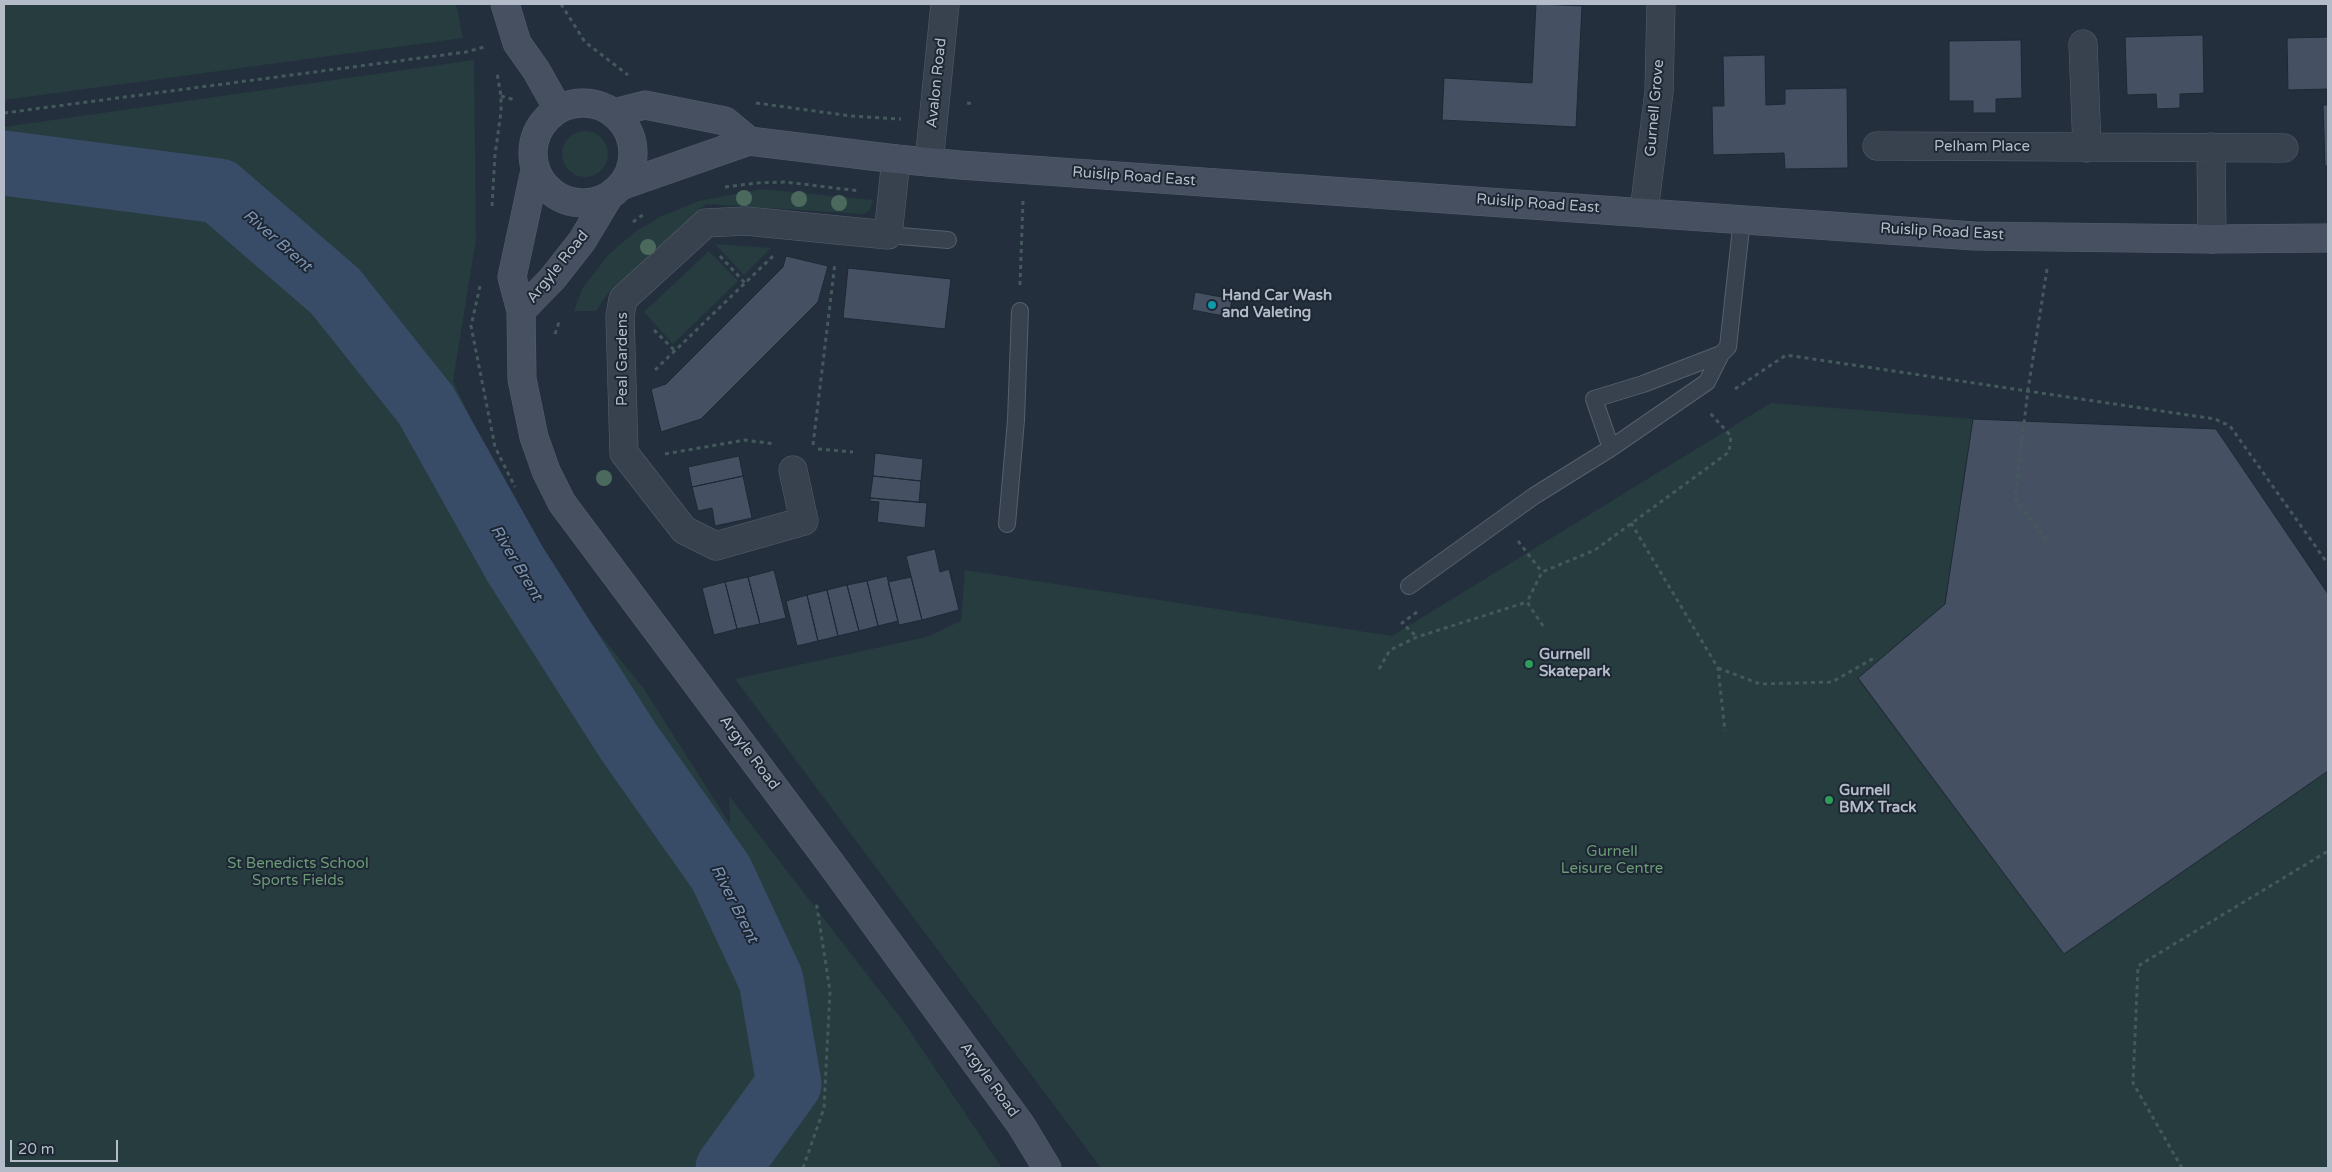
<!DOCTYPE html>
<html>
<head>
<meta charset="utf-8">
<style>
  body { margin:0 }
  #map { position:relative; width:2332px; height:1172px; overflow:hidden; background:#242f3e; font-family:"Varela Round",sans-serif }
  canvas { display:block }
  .frame { position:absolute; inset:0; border:5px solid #b4bcc9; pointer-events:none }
  .scale { position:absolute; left:10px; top:1140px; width:108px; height:22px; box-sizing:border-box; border:2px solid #b4bcc9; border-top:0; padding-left:6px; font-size:15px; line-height:18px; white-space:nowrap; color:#b4bcc9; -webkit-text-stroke:4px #1d2633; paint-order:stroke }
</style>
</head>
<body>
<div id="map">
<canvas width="2332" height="1172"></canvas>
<div class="frame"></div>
<div class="scale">20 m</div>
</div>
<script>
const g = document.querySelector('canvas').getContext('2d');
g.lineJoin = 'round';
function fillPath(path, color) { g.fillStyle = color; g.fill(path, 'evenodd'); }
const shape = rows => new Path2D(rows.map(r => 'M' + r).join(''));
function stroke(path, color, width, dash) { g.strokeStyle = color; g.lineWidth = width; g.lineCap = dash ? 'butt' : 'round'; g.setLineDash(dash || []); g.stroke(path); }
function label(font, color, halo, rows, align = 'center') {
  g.font = font + ' "Varela Round",sans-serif'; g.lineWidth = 4; g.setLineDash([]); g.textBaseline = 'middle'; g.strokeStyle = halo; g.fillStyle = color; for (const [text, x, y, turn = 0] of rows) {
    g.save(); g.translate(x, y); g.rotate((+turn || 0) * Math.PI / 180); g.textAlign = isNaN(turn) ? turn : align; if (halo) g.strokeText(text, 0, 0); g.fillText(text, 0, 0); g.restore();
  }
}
fillPath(shape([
  [4,4,456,4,463,38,4,100],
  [474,60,476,239,453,381,534,553,644,689,730,824,729,796,903,1021,1002,1168,4,1168,4,127],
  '562 154a23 23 0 1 1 46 0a23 23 0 1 1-46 0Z',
  [761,189,873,200,870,210,864,214,706,204,608,293,596,311,574,311,582,289,609,254,635,232,660,217,699,201],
  [715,244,771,248,744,275],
  [709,251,738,281,673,344,644,312],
  [1771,403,1973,419,1945,604,1858,679,2064,954,2328,771,2328,1168,1101,1168,735,679,926,637,961,621,965,570,1392,636]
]), '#263c3f');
stroke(shape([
  [4,163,219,191,335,291,426,405,515,564,628,741,721,873,771,980,789,1084,728,1168]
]), '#394c67', 65);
const building = shape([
  [1536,4,1582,6,1576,127,1442,120,1444,78,1532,83,1536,4],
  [2203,35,2204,93,2180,94,2180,108,2157,109,2156,94,2127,95,2125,37,2203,35],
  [2328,37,2328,89,2288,90,2287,38,2328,37],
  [2021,40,2022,98,1996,99,1996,113,1973,113,1973,101,1949,101,1949,41,2021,40],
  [1765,55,1766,105,1785,104,1785,89,1847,88,1848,168,1785,169,1784,153,1713,155,1712,106,1724,106,1723,56,1765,55],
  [2323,105,2328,105,2328,166,2325,166,2323,105],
  [786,256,828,266,818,302,701,419,661,432,651,389,666,384,783,267,786,256],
  [848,268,951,279,945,329,843,318,848,268],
  [1195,292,1232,299,1229,317,1192,310,1195,292],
  [1973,419,2216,429,2328,594,2328,771,2064,954,1858,678,1945,604,1973,419],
  [875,453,923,459,921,481,873,476,875,453],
  [739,456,743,476,692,487,688,467,739,456],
  [743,476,752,518,715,526,712,508,698,511,692,487,743,476],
  [873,476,921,481,919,502,870,498,873,476],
  [870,498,927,503,925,528,877,522,879,502,870,501,870,498],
  [935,549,940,572,949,569,959,610,922,620,906,556,935,549],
  [774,570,786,618,760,624,748,577,774,570],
  [887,576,898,621,878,626,867,581,887,576],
  [748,577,760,624,737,629,725,582,748,577],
  [911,577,922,620,899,625,888,582,911,577],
  [867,581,878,626,859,631,847,585,867,581],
  [725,582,737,629,714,635,702,588,725,582],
  [847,585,859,631,838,636,827,590,847,585],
  [827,590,838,636,818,641,807,595,827,590],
  [807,595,818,641,797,646,786,601,807,595]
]);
fillPath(building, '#455162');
stroke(building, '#1f2835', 1);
const lane = shape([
  [888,235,948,240],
  [1611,448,1594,399,1643,384,1721,354],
  [1007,524,1016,420,1020,311],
  [1409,586,1534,496,1611,448,1707,382,1721,354,1728,347,1742,219]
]);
const street = shape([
  [2083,44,2087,148],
  [1877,146,2284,148],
  [2211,147,2212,239],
  [929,162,945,4],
  [1644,211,1659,92,1661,4],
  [793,470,804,521,716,546,684,530,624,453,620,316,623,299,706,223,746,221,888,235,896,159]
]);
const secondary = shape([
  [505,4,517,43,536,70,558,109],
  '533 153a50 50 0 1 1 100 0a50 50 0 1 1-100 0Z',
  [614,113,645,105,725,121,749,141],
  [535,170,512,277,521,311,522,379,534,437,546,471,562,503,832,865,1021,1125,1047,1168],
  [623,185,749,141,896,159,960,165,1974,236,2212,239,2328,238],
  [521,311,553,278,582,241,609,196]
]);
stroke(lane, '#565f6c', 18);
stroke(street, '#565f6c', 29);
stroke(secondary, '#565f6c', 29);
stroke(shape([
  [561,4,585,42,628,75],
  [501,96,515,100],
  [756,103,851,116,901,119],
  [967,103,974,104],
  [4,113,466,52,484,47],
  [725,187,756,183,785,182,860,191],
  [492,206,495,155,501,112,501,96,497,73],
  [633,222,644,214],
  [720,256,745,283],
  [2047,269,2028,390,2015,499,2050,545],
  [1020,285,1023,201],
  [480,286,471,326,495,447,515,487],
  [654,330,675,351],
  [555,334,560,319],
  [655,370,773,256],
  [1735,389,1786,355,2215,419,2230,426,2328,564],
  [813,445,835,263],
  [818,449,853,452],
  [665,454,745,440,775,444],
  [1631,523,1718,668,1725,731],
  [1518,541,1542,572],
  [1417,612,1402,623,1417,637],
  [1543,626,1527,602,1542,572,1595,550,1729,452,1731,436,1709,412],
  [1718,668,1760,684,1832,682,1874,658],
  [1379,669,1390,650,1417,637,1527,602],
  [803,1168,824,1108,830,991,816,901],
  [2182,1168,2133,1083,2138,966,2328,851]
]), '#44595c', 3, [4, 4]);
stroke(lane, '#38414e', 16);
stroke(street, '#38414e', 28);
stroke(secondary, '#465061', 28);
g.fillStyle = '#4b6a5d';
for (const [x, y] of [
  [744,198],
  [799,199],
  [839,203],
  [648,247],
  [604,478]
]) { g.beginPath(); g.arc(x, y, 8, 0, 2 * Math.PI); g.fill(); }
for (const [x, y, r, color] of [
  [1212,305,5,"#0f9aa8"],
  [1529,664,5,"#2e9e5b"],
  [1829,800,5,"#2e9e5b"]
]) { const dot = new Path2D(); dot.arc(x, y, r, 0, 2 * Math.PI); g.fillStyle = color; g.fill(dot); stroke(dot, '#1d2633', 2); }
label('15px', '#b4bcc9', '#1d2633', [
  ["Avalon Road",937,83,-84],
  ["Gurnell Grove",1655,108,-85],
  ["Pelham Place",1982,147],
  ["Ruislip Road East",1134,177,4],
  ["Ruislip Road East",1538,204,4],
  ["Ruislip Road East",1942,232,3],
  ["Argyle Road",558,267,-51],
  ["Peal Gardens",623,359,-90],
  ["Argyle Road",749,753,53],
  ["Argyle Road",989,1080,54]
]);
label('bold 15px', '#b4bcc9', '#1d2633', [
  ["Hand Car Wash",1222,296],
  ["and Valeting",1222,313],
  ["Gurnell",1539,655],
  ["Skatepark",1539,672],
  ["Gurnell",1839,791],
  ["BMX Track",1839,808]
], 'left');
label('15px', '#6b9a76', '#1d2633', [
  ["Gurnell",1612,852],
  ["Leisure Centre",1612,869],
  ["St Benedicts School",298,864],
  ["Sports Fields",298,881]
]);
label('italic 16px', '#7c92b1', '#1d2633', [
  ["River Brent",277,241,41],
  ["River Brent",516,563,59],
  ["River Brent",734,904,63]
]);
</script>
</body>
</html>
